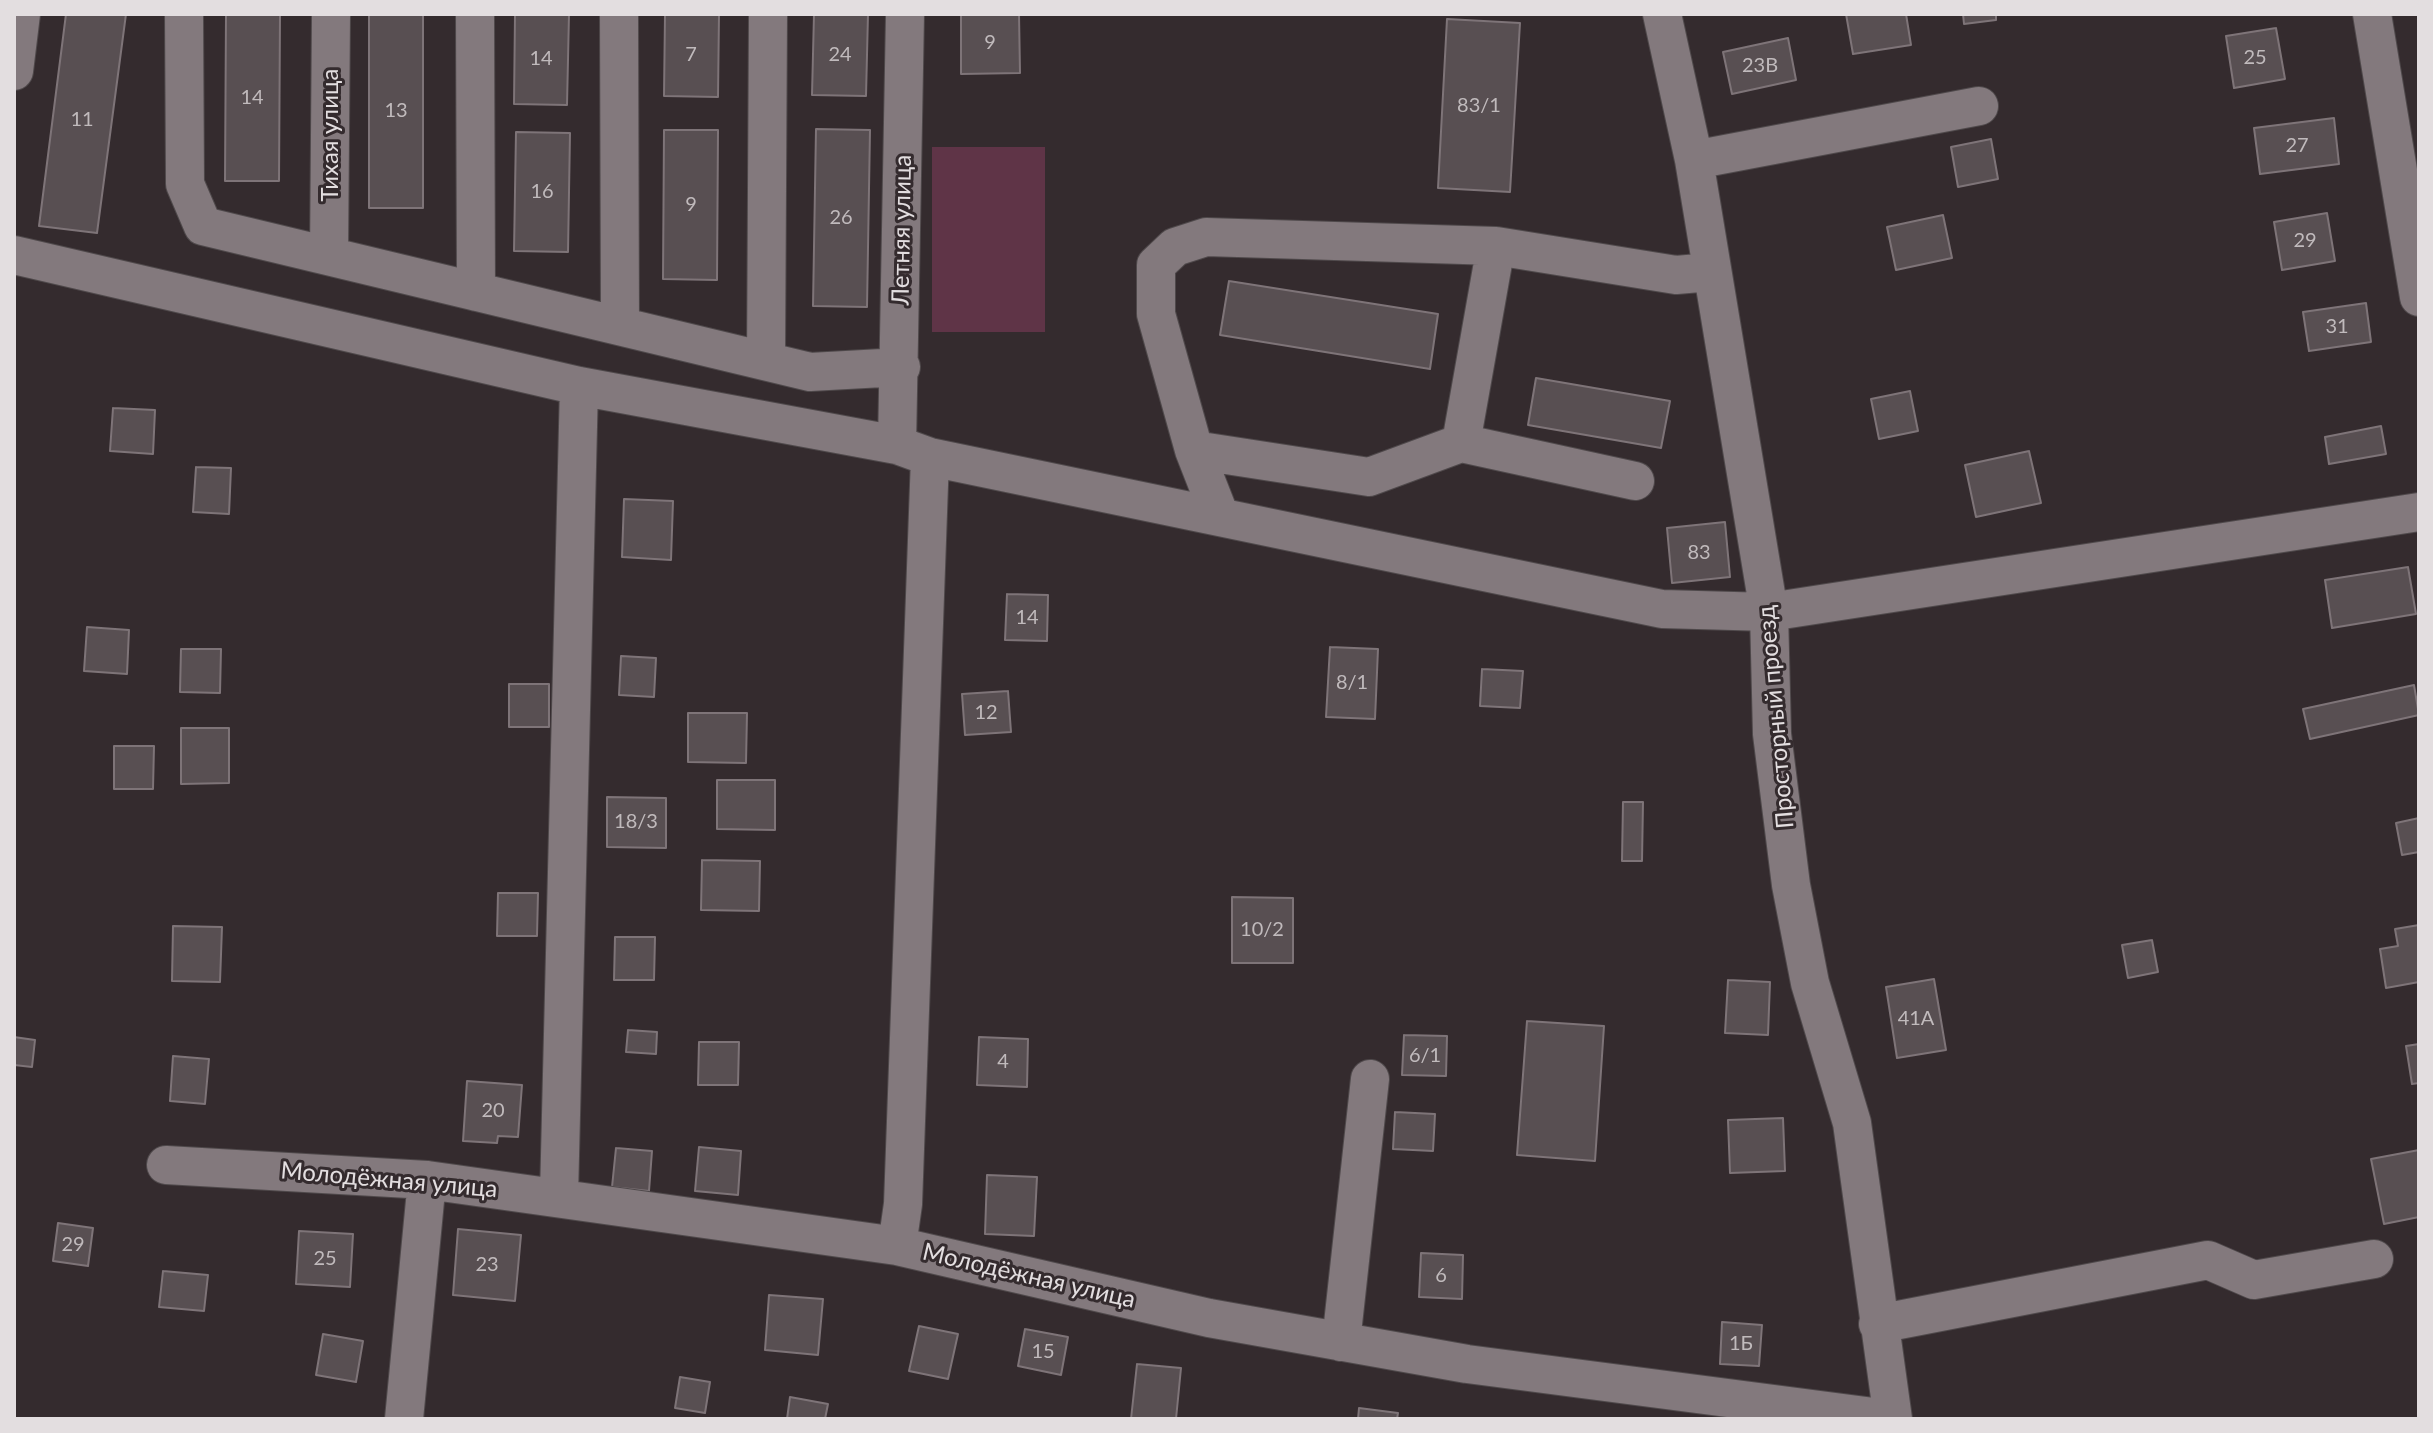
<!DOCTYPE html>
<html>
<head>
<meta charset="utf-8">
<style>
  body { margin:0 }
  #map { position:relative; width:2433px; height:1433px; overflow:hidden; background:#342b2e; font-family:Lato,sans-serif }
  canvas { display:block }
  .frame { position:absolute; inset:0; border:16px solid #e3dee0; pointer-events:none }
</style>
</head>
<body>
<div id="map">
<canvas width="2433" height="1433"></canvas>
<div class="frame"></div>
</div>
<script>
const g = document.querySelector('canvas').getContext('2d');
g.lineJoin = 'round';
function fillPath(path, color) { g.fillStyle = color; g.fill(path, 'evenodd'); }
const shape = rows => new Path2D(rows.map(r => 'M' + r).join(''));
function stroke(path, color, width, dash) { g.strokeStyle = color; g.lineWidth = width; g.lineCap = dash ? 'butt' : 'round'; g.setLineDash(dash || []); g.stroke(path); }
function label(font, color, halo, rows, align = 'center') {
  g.font = font + ' Lato,sans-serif'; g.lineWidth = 6; g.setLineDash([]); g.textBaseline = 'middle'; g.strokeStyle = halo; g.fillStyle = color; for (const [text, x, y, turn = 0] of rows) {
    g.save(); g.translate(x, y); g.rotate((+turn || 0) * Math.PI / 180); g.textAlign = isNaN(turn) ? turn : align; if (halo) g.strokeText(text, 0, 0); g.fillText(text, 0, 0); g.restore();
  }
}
fillPath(shape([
  [932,147,1045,147,1045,332,932,332]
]), '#5f3447');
const building = shape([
  [66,14,126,14,97,233,39,226,66,14],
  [226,14,280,14,279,181,225,181,226,14],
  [369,14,423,14,423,208,369,208,369,14],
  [515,14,569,14,567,105,514,104,515,14],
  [665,14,719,14,718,97,664,96,665,14],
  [814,14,868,14,866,96,812,95,814,14],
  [961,14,1019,14,1020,73,961,74,961,14],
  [1846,14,1906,14,1911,45,1853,54,1846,14],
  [1963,14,1996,14,1996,20,1964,24,1963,14],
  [1447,19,1520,23,1510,192,1438,188,1447,19],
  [2276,28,2285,79,2234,88,2226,36,2276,28],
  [1788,38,1796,80,1732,94,1723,52,1788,38],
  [2334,118,2339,164,2260,174,2254,128,2334,118],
  [816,129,870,130,867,307,813,306,816,129],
  [664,130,718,130,717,280,663,279,664,130],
  [516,132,570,133,568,252,514,251,516,132],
  [1991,139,1998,179,1958,187,1951,147,1991,139],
  [2327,213,2335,261,2282,270,2274,222,2327,213],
  [1943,215,1952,258,1896,270,1887,227,1943,215],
  [1229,281,1438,314,1430,369,1220,335,1229,281],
  [2366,303,2371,342,2309,351,2303,312,2366,303],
  [1536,378,1670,401,1661,448,1528,425,1536,378],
  [1910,391,1918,431,1879,439,1871,399,1910,391],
  [113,408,155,410,153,454,110,451,113,408],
  [2381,426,2386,454,2329,464,2325,437,2381,426],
  [2029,451,2041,503,1976,517,1965,465,2029,451],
  [196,467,231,468,229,514,193,512,196,467],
  [624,499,673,501,671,560,622,557,624,499],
  [1725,522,1730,577,1672,583,1667,528,1725,522],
  [2408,567,2416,614,2332,628,2325,580,2408,567],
  [1007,594,1048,595,1047,641,1005,640,1007,594],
  [87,627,129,630,127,674,84,671,87,627],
  [1330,647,1378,649,1375,719,1326,717,1330,647],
  [181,649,221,649,220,693,180,692,181,649],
  [621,656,656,658,654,697,619,695,621,656],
  [1482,669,1523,671,1520,708,1480,706,1482,669],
  [509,684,549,684,549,727,509,727,509,684],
  [2414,685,2419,715,2310,739,2303,709,2414,685],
  [1008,691,1011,732,965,735,962,694,1008,691],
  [688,713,747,713,746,763,688,762,688,713],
  [181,728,229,728,229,783,181,784,181,728],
  [114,746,154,746,153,789,114,789,114,746],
  [717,780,775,780,775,830,717,829,717,780],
  [607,797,666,798,666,848,607,847,607,797],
  [1623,802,1643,802,1642,861,1622,861,1623,802],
  [2419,818,2419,852,2402,855,2396,823,2419,818],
  [702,860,760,861,759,911,701,910,702,860],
  [498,893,538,893,537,936,497,936,498,893],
  [1232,897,1293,898,1293,963,1232,963,1232,897],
  [2419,925,2419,982,2386,988,2380,949,2398,946,2395,929,2419,925],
  [173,926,222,927,220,982,172,981,173,926],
  [615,937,655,937,654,980,614,980,615,937],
  [2152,940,2158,972,2128,978,2122,945,2152,940],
  [1934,979,1946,1050,1897,1058,1886,987,1934,979],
  [1728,980,1770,982,1768,1035,1725,1033,1728,980],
  [1527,1021,1604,1026,1595,1161,1517,1155,1527,1021],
  [628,1030,657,1032,656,1054,626,1052,628,1030],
  [1404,1035,1447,1036,1446,1076,1402,1075,1404,1035],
  [14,1037,35,1040,32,1067,14,1065,14,1037],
  [979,1037,1028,1039,1027,1087,977,1085,979,1037],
  [699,1042,739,1042,738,1085,698,1085,699,1042],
  [2419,1044,2419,1083,2412,1084,2406,1046,2419,1044],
  [173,1056,209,1059,205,1104,170,1101,173,1056],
  [467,1081,522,1085,518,1137,498,1136,497,1143,463,1141,467,1081],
  [1395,1112,1435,1114,1433,1151,1393,1149,1395,1112],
  [1783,1118,1785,1171,1730,1173,1728,1120,1783,1118],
  [699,1147,741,1151,738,1195,695,1191,699,1147],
  [616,1148,652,1151,649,1191,612,1187,616,1148],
  [2419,1150,2419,1217,2384,1224,2371,1159,2419,1150],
  [987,1175,1037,1177,1034,1236,985,1234,987,1175],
  [58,1223,93,1228,88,1266,53,1261,58,1223],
  [458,1229,521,1235,515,1301,453,1295,458,1229],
  [299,1231,353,1234,350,1287,296,1284,299,1231],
  [1421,1253,1463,1255,1462,1299,1419,1297,1421,1253],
  [163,1271,208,1275,204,1311,159,1307,163,1271],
  [769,1295,823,1299,818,1355,765,1350,769,1295],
  [1722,1322,1762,1325,1759,1366,1720,1364,1722,1322],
  [919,1326,958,1334,948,1379,909,1371,919,1326],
  [1025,1329,1068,1337,1061,1375,1018,1366,1025,1329],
  [323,1334,363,1341,356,1382,316,1375,323,1334],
  [1137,1364,1181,1368,1176,1419,1131,1419,1137,1364],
  [680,1377,710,1382,705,1413,675,1408,680,1377],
  [790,1397,828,1404,825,1419,787,1419,790,1397],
  [1359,1408,1398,1413,1397,1419,1358,1419,1359,1408]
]);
fillPath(building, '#584f52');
stroke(building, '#7e7478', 2);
const minor = shape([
  [184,14,185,184,203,226,810,372,901,367],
  [475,14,476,292],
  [619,14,620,326],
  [1662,14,1694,160,1769,612,1772,734,1791,885,1810,983,1852,1123,1893,1419],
  [2372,14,2419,297],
  [14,71,21,14],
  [1694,160,1979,106],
  [14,255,579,386,897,445,930,457,1662,609,1769,612,2419,512],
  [329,256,331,14],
  [766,361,768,14],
  [897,445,905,14],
  [1194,450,1369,477,1461,443],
  [1635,481,1461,443,1496,246,1676,275,1711,272],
  [1219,514,1194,450,1156,314,1156,265,1175,247,1206,237,1496,246],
  [166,1165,427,1180,897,1246,1209,1318,1467,1364,1889,1419],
  [559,1196,579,386],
  [897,1246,903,1204,930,457],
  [1878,1324,2208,1260,2254,1280,2374,1259],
  [1341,1342,1370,1079],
  [404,1419,427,1180]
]);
stroke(minor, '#4f494b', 40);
stroke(minor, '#83797d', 38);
label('20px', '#c0babc', null, [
  ["9",990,43],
  ["7",691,55],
  ["24",840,55],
  ["25",2255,58],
  ["14",541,59],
  ["23В",1760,66],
  ["14",252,98],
  ["83/1",1479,106],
  ["13",396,111],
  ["11",82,120],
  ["27",2297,146],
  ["16",542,192],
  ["9",691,205],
  ["26",841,218],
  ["29",2305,241],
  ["31",2337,327],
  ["83",1699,553],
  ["14",1027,618],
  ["8/1",1352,683],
  ["12",986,713],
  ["18/3",636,822],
  ["10/2",1262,930],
  ["41А",1916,1019],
  ["6/1",1425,1056],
  ["4",1003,1062],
  ["20",493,1111],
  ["29",73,1245],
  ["25",325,1259],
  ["23",487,1265],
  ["6",1441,1276],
  ["1Б",1741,1344],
  ["15",1043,1352]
]);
label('24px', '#e3dee0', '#342b2e', [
  ["Тихая улица",330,135,-90],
  ["Летняя улица",902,230,-89],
  ["Просторный проезд",1776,717,-95],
  ["Молодёжная улица",389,1180,5],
  ["Молодёжная улица",1029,1276,13]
]);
</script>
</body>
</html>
